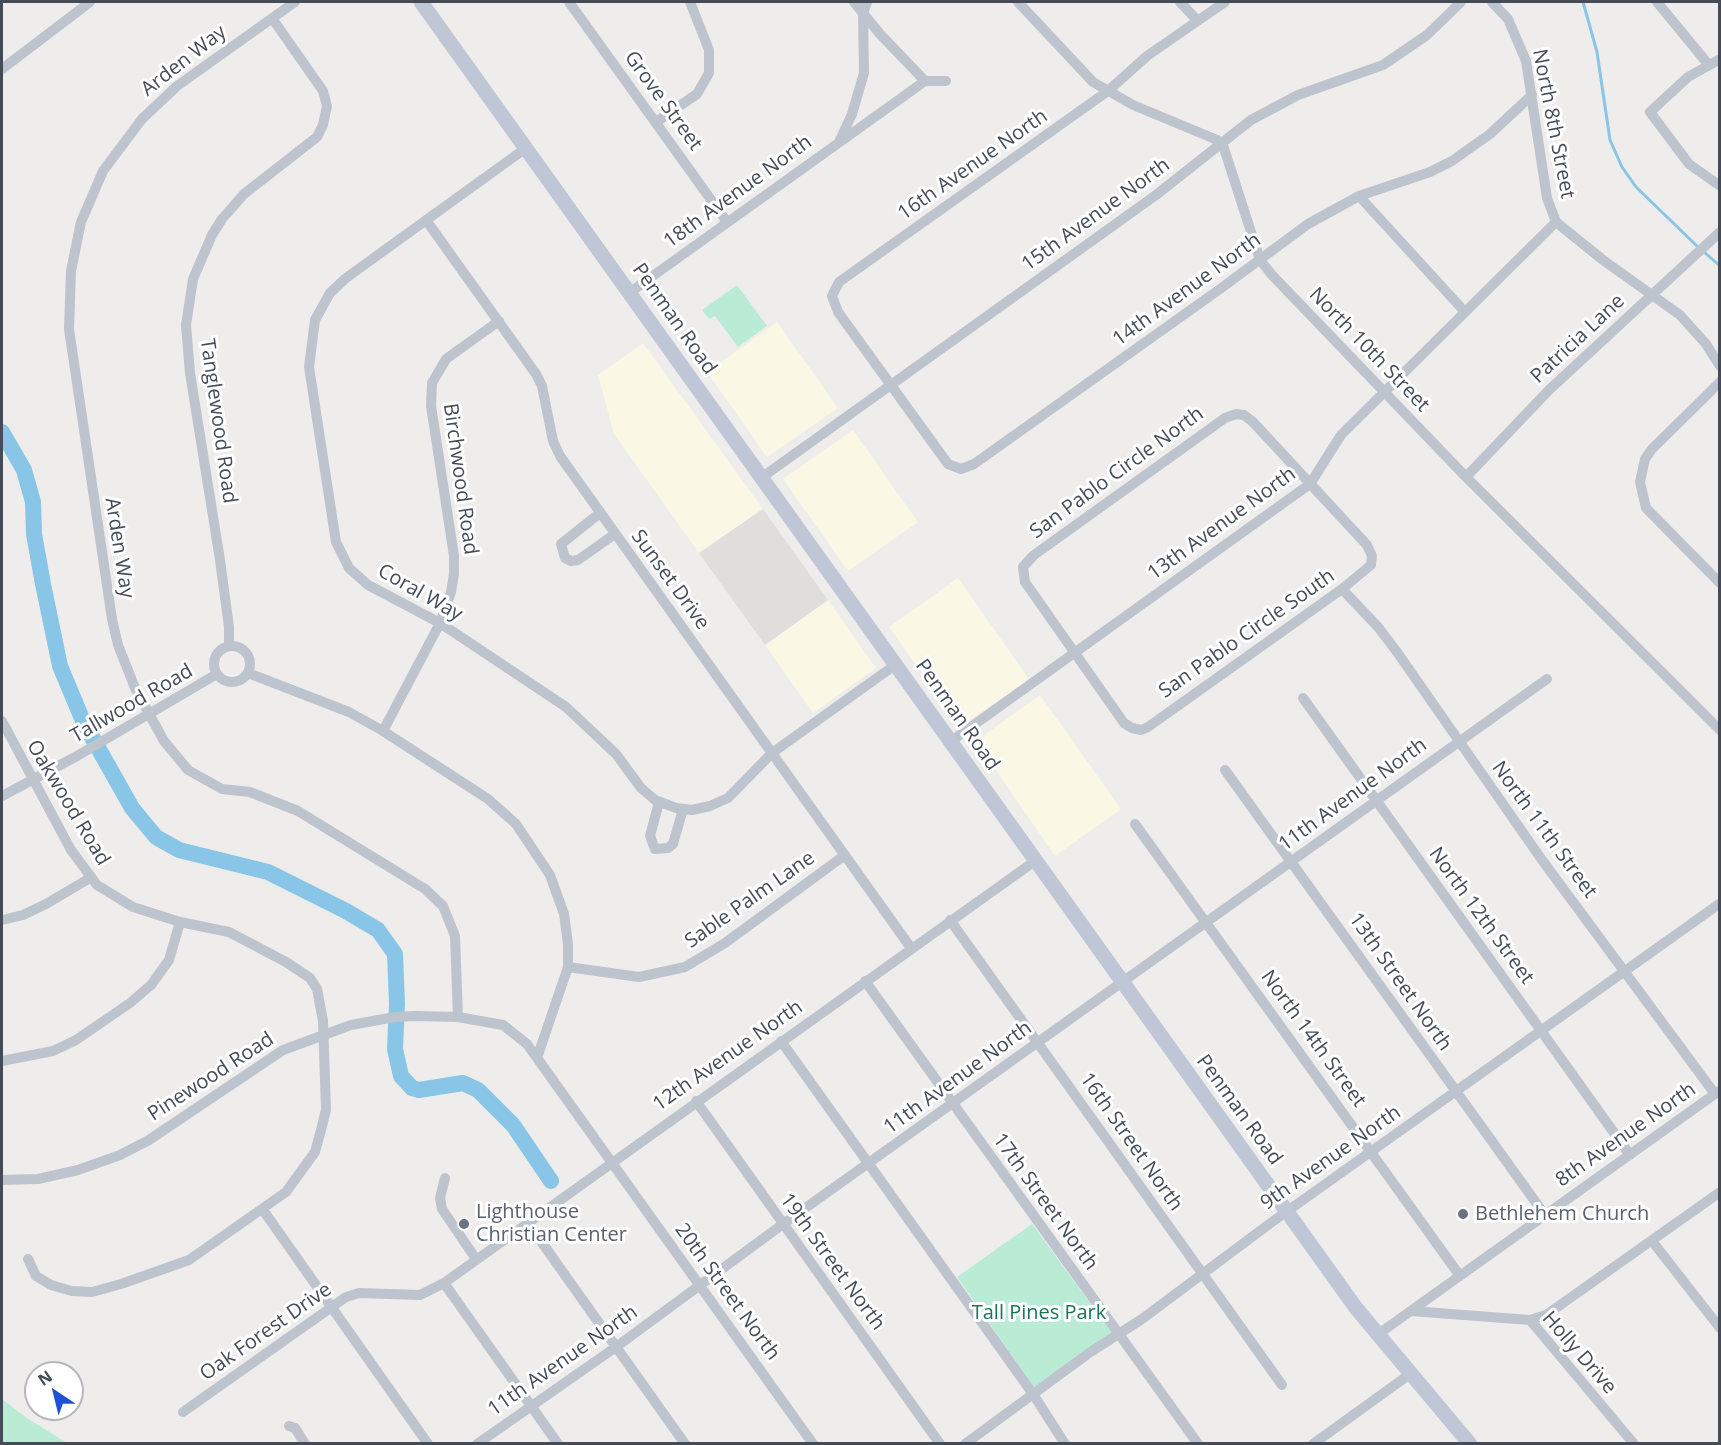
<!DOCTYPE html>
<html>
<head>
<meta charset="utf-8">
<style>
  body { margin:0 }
  #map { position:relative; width:1721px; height:1445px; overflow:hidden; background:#efecec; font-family:"Open Sans",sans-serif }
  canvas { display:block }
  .frame { position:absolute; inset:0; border:3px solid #454c58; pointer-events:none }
  .north { position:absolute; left:24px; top:1361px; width:60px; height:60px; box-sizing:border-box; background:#fff; border:2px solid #b5b7bc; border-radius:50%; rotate:325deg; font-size:16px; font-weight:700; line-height:24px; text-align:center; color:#454c58 }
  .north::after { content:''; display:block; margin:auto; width:21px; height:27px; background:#1f51d5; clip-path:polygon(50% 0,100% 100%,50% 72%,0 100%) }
</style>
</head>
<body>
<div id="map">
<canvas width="1721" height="1445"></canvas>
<div class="frame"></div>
<div class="north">N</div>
</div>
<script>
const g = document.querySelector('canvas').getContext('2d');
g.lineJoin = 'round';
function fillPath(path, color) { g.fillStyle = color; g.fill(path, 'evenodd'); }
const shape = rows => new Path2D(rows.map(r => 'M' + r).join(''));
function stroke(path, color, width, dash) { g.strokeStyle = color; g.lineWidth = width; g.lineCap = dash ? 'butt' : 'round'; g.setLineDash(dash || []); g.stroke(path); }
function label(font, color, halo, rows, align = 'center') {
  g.font = font + ' "Open Sans",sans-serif'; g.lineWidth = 6; g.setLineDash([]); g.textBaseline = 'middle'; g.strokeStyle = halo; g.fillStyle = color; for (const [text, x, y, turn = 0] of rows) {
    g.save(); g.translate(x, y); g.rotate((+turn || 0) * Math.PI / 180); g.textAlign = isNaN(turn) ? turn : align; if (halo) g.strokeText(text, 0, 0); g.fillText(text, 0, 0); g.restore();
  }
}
fillPath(shape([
  [777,322,838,408,767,457,707,372],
  [643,343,763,509,699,553,614,434,598,375],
  [853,430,918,522,848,571,783,479],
  [958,578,1029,679,960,727,889,627],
  [828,600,876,668,813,713,765,645],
  [1040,695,1121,809,1055,856,976,741]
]), '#faf7e4');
fillPath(shape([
  [763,509,828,600,765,645,699,553]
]), '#e0dddd');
fillPath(shape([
  [737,285,767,326,738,347,715,316,709,319,702,310],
  [1032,1224,1112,1333,1034,1387,957,1277],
  [2,1399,27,1418,67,1443,2,1443]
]), '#baecd5');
stroke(shape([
  [1583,2,1597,52,1610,140,1622,167,1636,187,1698,247],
  [1703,251,1720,266]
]), '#89c5e7', 3);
stroke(shape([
  [2,432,24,470,33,502,34,534,43,584,60,666,83,721,132,808,156,837,179,850,268,872,346,911,378,930,395,954,397,1004,395,1049,401,1076,412,1088,419,1090,463,1083,478,1090,513,1125,551,1181]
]), '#89c5e7', 16);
stroke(shape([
  [295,2,177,86,142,119,103,171,81,222,71,271,69,329,112,619,118,645,135,688,164,741,188,770,222,789,250,792,298,811,425,889,443,906,455,936,458,1017],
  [569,2,727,222],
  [854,2,880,34,925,81],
  [1018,2,1093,82,1133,105,1222,142,1260,260,1272,275,1466,477,1720,730],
  [1180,2,1197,20],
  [1225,2,1147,56,1108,91,839,282,832,296,838,312,948,464,961,469,974,464,1220,289,1308,224,1359,196,1430,172,1452,161,1490,134,1532,95],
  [1492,2,1508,19,1526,61,1547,198,1556,222,1603,260,1680,315,1706,344,1720,366],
  [1657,2,1708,64],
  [1720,59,1688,77,1650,112,1689,164,1720,186],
  [2,69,90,2],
  [925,81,946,81],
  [656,122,697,94,709,73,709,50,690,2],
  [840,140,852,114,864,73,863,14,867,2],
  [526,148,346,278,330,293,315,320,309,367,336,542,349,568,368,585,440,623,566,707,616,754,641,788,655,800,676,808,692,810,710,806,728,798,772,753,895,665],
  [1359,196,1465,312],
  [426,220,536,374,542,386,553,441,560,456,911,948],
  [629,293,925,81],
  [1720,382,1652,449,1645,459,1640,482,1646,508,1720,583],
  [1236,414,1244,415,1253,422,1367,545,1372,556,1371,565,1342,589,1148,727,1141,730,1132,728,1124,723,1025,582,1023,567,1034,555,1225,418,1236,414],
  [1466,477,1549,390,1720,232],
  [761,478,1156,195,1251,120,1298,95,1383,65,1427,35,1461,2],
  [600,513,561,544,565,558,571,561,578,560,615,534],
  [1342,589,1378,627,1397,652,1542,860,1715,1094],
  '214 664a18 18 0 1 1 36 0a18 18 0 1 1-36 0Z',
  [229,646,229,627,220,560,190,373,186,325,193,279,212,235,222,219,244,194,317,137,323,125,327,106,323,91,272,18],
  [248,673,349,712,383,731,488,799,516,824,550,875,564,914,568,944,568,967,537,1058],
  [1303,698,1630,1155],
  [2,721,71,850,97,885,133,907,180,922,229,932,286,962,310,978,317,989,323,1021,326,1110,321,1130,315,1152,286,1192,189,1260,121,1284,92,1292,72,1291,51,1285,36,1276,28,1259],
  [383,731,440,623,451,592,454,574,454,556,431,406,432,383,446,359,499,321],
  [950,742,1310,484,1341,435,1556,222],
  [1225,770,1545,1215],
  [2,796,77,756,217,674],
  [659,802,650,836,655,849,668,848,673,844,683,809],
  [1135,824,1460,1276],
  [2,920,23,915,46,904,90,878],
  [950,920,1282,1385],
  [568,967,639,977,685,967,725,943,845,855],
  [865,981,1198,1444],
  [781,1041,1033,1394,1065,1444],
  [2,1061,53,1051,76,1040,130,1003,151,985,169,960,180,922],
  [696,1101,940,1444],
  [445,1178,440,1198,442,1209,476,1259],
  [2,1180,38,1179,78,1170,120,1155,149,1140,283,1050,351,1025,395,1017,415,1016,458,1017,503,1025,527,1044,813,1444],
  [263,1210,428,1444],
  [528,1223,685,1444],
  [1652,1241,1720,1328],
  [444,1283,558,1444],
  [1411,1311,1530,1320,1634,1444],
  [1530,1320,1546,1315,1720,1192],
  [1377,1335,1719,1091],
  [183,1412,346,1297,359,1293,420,1295,444,1283,1035,861],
  [289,1426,295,1428,305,1444],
  [477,1444,616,1347,783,1224,1547,679],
  [965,1444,1089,1353,1142,1319,1272,1222,1719,904],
  [1313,1444,1410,1374]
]), '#bdc4ce', 10);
stroke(shape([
  [421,2,1356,1308,1470,1444]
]), '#bfc6d5', 15);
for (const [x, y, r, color] of [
  [1463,1214,6,"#6b7280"],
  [464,1224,6,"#6b7280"]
]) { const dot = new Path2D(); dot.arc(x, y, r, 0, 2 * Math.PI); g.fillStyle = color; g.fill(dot); stroke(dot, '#fff', 2); }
label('20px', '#454c58', '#fff', [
  ["Arden Way",184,61,-38],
  ["Grove Street",663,101,54],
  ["North 8th Street",1553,124,79],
  ["16th Avenue North",973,165,-35],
  ["18th Avenue North",738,192,-36],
  ["15th Avenue North",1096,215,-36],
  ["14th Avenue North",1187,290,-36],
  ["Penman Road",674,319,55],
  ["Patricia Lane",1578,339,-43],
  ["North 10th Street",1369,350,46],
  ["Tanglewood Road",218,421,82],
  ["San Pablo Circle North",1117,473,-36],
  ["Birchwood Road",460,479,82],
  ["13th Avenue North",1222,524,-36],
  ["Arden Way",119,548,81],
  ["Sunset Drive",670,580,54],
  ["Coral Way",420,593,30],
  ["San Pablo Circle South",1247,634,-35],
  ["Tallwood Road",132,704,-30],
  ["Penman Road",957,715,55],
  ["11th Avenue North",1353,795,-36],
  ["Oakwood Road",68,803,59],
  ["North 11th Street",1544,830,54],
  ["Sable Palm Lane",750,900,-35],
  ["North 12th Street",1481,916,54],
  ["13th Street North",1400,982,55],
  ["North 14th Street",1313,1039,54],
  ["12th Avenue North",728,1056,-35],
  ["Pinewood Road",211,1077,-33],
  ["11th Avenue North",958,1078,-36],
  ["Penman Road",1239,1110,54],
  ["8th Avenue North",1626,1135,-35],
  ["16th Street North",1131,1142,55],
  ["9th Avenue North",1331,1158,-35],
  ["17th Street North",1045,1202,54],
  ["19th Street North",832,1262,54],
  ["20th Street North",727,1292,54],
  ["Oak Forest Drive",266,1332,-35],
  ["Holly Drive",1579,1353,49],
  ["11th Avenue North",563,1361,-35]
]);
label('20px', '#5b616d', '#fff', [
  ["Lighthouse",476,1212],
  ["Christian Center",476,1235],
  ["Bethlehem Church",1475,1214]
], 'left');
label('20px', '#1a7656', '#fff', [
  ["Tall Pines Park",1039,1313]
]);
</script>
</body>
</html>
